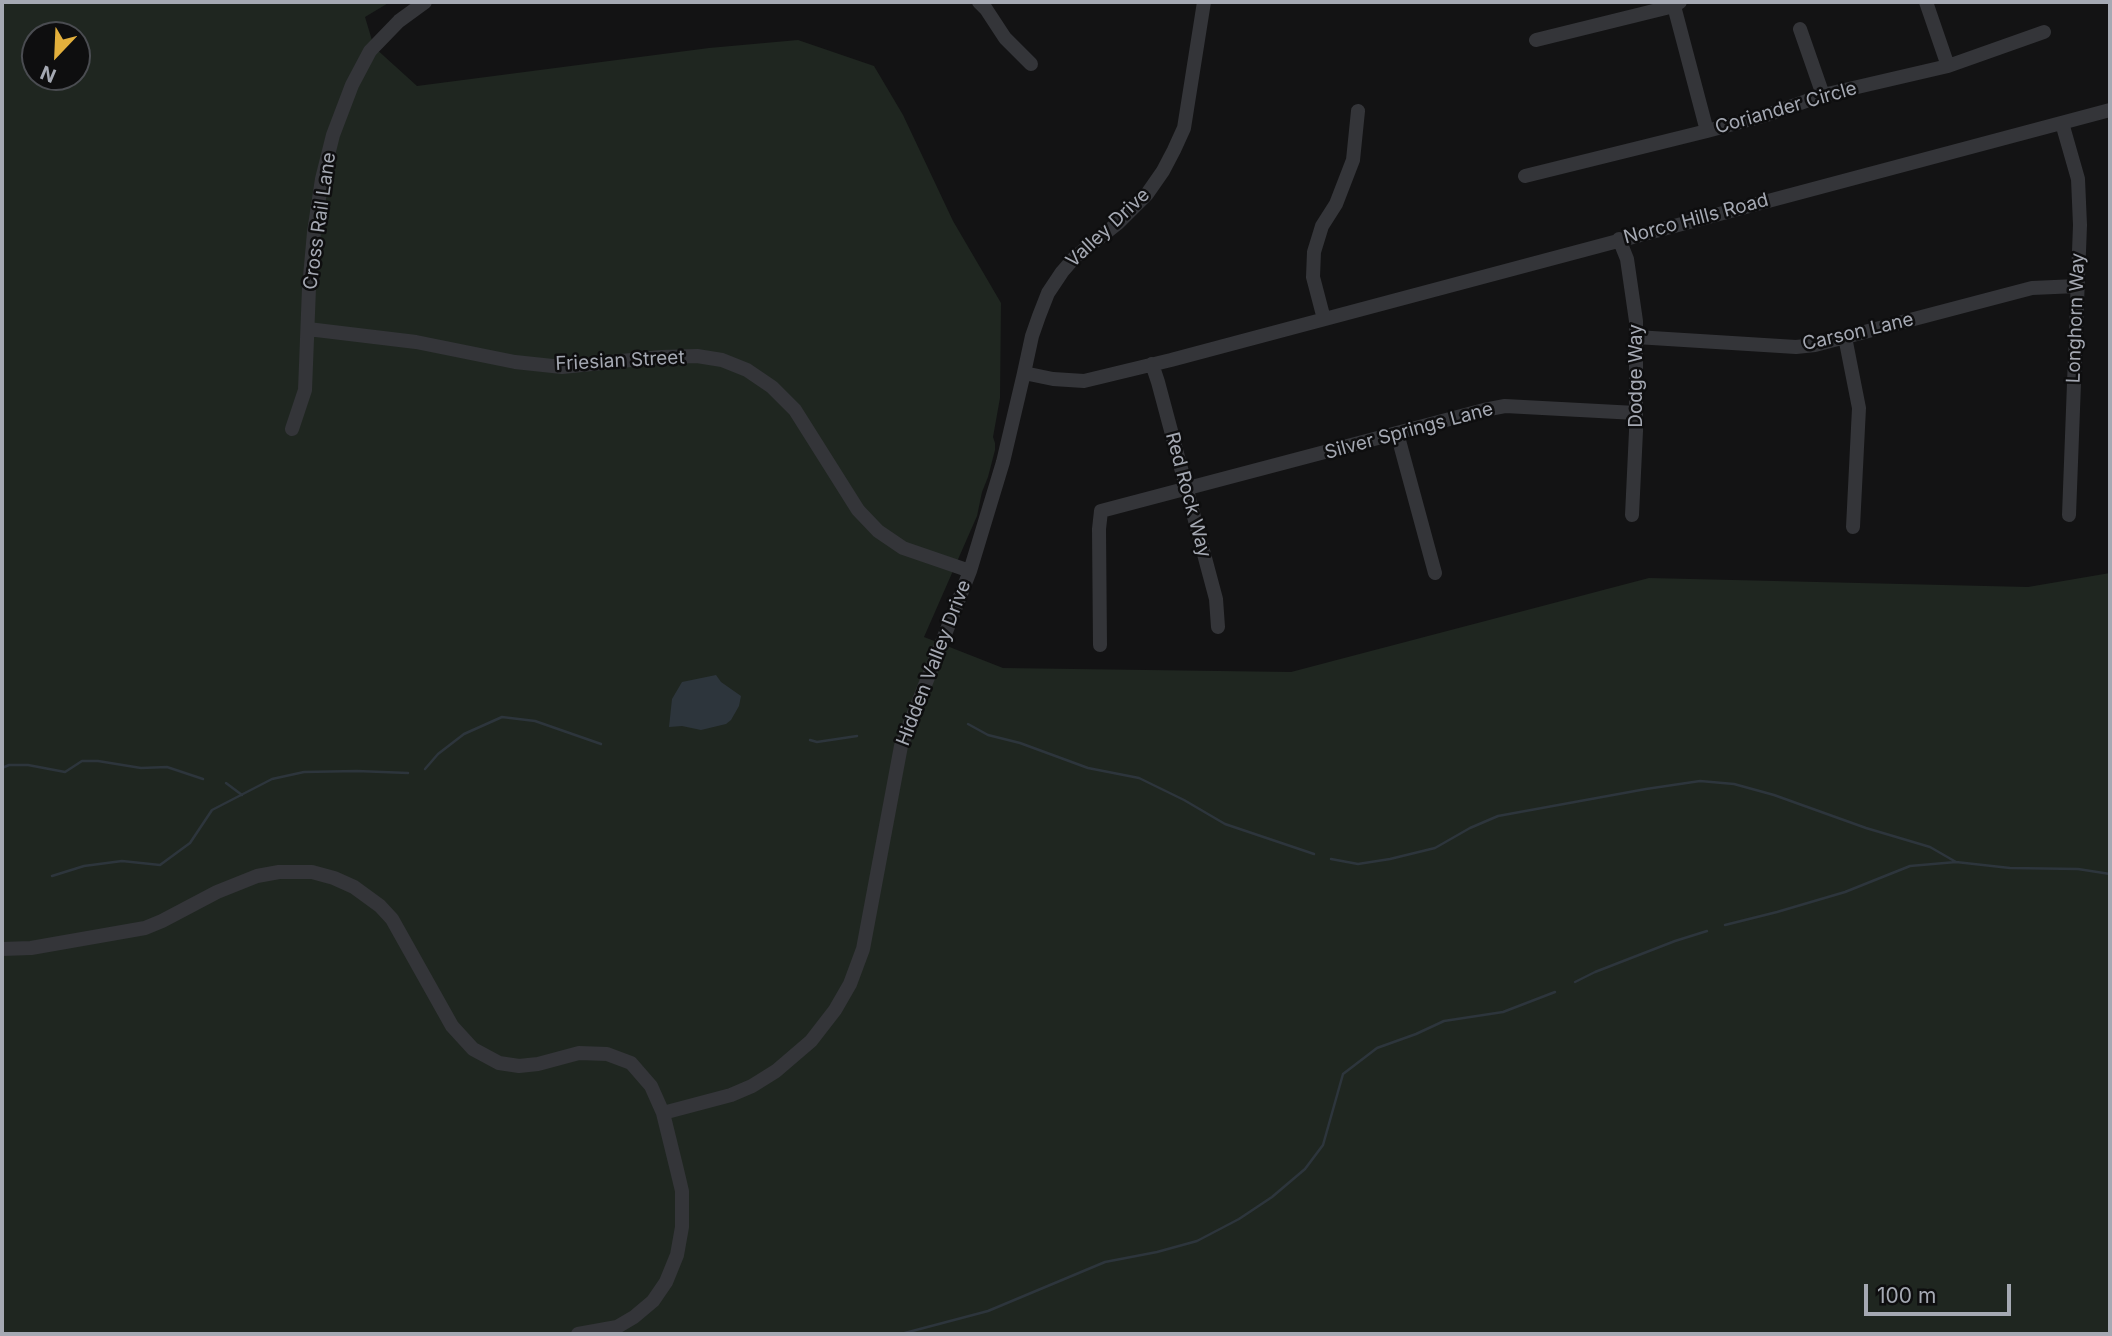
<!DOCTYPE html>
<html>
<head>
<meta charset="utf-8">
<style>
  body { margin:0 }
  #map { position:relative; width:2112px; height:1336px; overflow:hidden; background:#131314; font-family:Inter,sans-serif }
  canvas { display:block }
  .frame { position:absolute; inset:0; border:4px solid #a5a9b3; pointer-events:none }
  .north { position:absolute; left:21px; top:21px; width:70px; height:70px; box-sizing:border-box; background:#0e0e0f; border:2px solid #4a4c51; border-radius:50%; rotate:203deg; font-size:19px; font-weight:700; line-height:28px; text-align:center; color:#a5a9b3 }
  .north::after { content:''; display:block; margin:auto; width:24px; height:32px; background:#e3b03c; clip-path:polygon(50% 0,100% 100%,50% 72%,0 100%) }
  .scale { position:absolute; left:1864px; top:1284px; width:147px; height:32px; box-sizing:border-box; border:4px solid #a5a9b3; border-top:0; padding-left:9px; font-size:21px; line-height:24px; white-space:nowrap; color:#a5a9b3; -webkit-text-stroke:5px #0e0e0f; paint-order:stroke }
</style>
</head>
<body>
<div id="map">
<canvas width="2112" height="1336"></canvas>
<div class="frame"></div>
<div class="north">N</div>
<div class="scale">100 m</div>
</div>
<script>
const g = document.querySelector('canvas').getContext('2d');
g.lineJoin = 'round';
function fillPath(path, color) { g.fillStyle = color; g.fill(path, 'evenodd'); }
const shape = rows => new Path2D(rows.map(r => 'M' + r).join(''));
function stroke(path, color, width, dash) { g.strokeStyle = color; g.lineWidth = width; g.lineCap = dash ? 'butt' : 'round'; g.setLineDash(dash || []); g.stroke(path); }
function label(font, color, halo, rows, align = 'center') {
  g.font = font + ' Inter,sans-serif'; g.lineWidth = 5; g.setLineDash([]); g.textBaseline = 'middle'; g.strokeStyle = halo; g.fillStyle = color; for (const [text, x, y, turn = 0] of rows) {
    g.save(); g.translate(x, y); g.rotate((+turn || 0) * Math.PI / 180); g.textAlign = isNaN(turn) ? turn : align; if (halo) g.strokeText(text, 0, 0); g.fillText(text, 0, 0); g.restore();
  }
}
fillPath(shape([
  [2,2,390,2,365,17,374,47,417,86,709,48,798,40,874,66,903,115,953,221,1001,303,1000,398,993,437,995,443,995,450,988,477,982,492,977,516,924,637,1003,668,1291,672,1649,578,2028,587,2110,573,2110,1334,2,1334],
  [35,35,77,35,77,77,35,77]
]), '#1f2620');
fillPath(shape([
  [716,675,721,682,741,696,739,706,731,720,726,724,701,730,682,726,669,727,672,699,682,682]
]), '#2d353c');
stroke(shape([
  [968,724,988,735,1020,743,1088,768,1139,778,1184,800,1225,824,1314,854],
  [810,740,817,742,857,736],
  [2,768,9,765,28,765,65,772,82,761,98,761,141,768,167,767,203,779],
  [425,769,438,754,464,734,502,717,535,721,601,744],
  [226,783,242,795],
  [1331,859,1358,864,1390,859,1435,848,1470,828,1498,816,1646,789,1700,781,1734,784,1774,795,1866,828,1930,847,1956,862],
  [52,876,84,866,122,861,160,865,190,843,212,810,272,779,304,772,357,771,408,773],
  [1725,925,1777,912,1845,892,1910,866,1956,862,2010,868,2078,869,2110,874],
  [1575,982,1595,972,1675,941,1707,931],
  [901,1334,988,1311,1105,1262,1157,1252,1197,1241,1239,1219,1272,1197,1305,1169,1323,1145,1343,1074,1377,1048,1416,1034,1444,1021,1503,1012,1555,992]
]), '#2d353c', 2.5);
stroke(shape([
  [979,2,986,9,1005,38,1031,64],
  [1926,2,1948,66],
  [1674,6,1707,131],
  [1800,29,1823,95],
  [1536,40,1674,6,1680,2],
  [2062,123,2078,179,2080,225,2069,515],
  [1525,176,1707,131,1770,114,1823,95,1948,66,2044,32],
  [1619,239,1627,259,1636,321,1636,431,1632,515],
  [1324,319,1313,277,1314,252,1322,226,1336,204,1353,160,1358,111],
  [308,329,416,342,515,362,562,367,661,357,697,356,722,360,747,370,772,387,795,410,858,510,878,531,903,548,970,571],
  [1636,337,1796,347,1815,345,2032,288,2077,286],
  [1845,337,1859,408,1853,527],
  [1152,364,1158,382,1216,599,1218,627],
  [1024,373,1032,336,1039,316,1048,293,1062,272,1075,257,1118,223,1147,194,1163,171,1174,150,1184,128,1204,2],
  [292,429,305,390,309,288,314,232,322,179,333,135,352,85,370,51,399,21,425,2],
  [1397,433,1435,573],
  [1100,645,1099,529,1101,511,1484,410,1505,406,1636,413],
  [2,949,31,948,145,928,162,921,217,892,257,876,279,872,312,872,334,878,354,887,380,906,392,919,452,1026,473,1049,499,1063,519,1066,538,1064,579,1053,607,1054,631,1063,651,1086,663,1113,677,1170,682,1191,682,1227,677,1255,666,1282,653,1301,634,1317,617,1327,578,1334],
  [663,1113,731,1095,752,1086,776,1071,811,1041,835,1010,850,984,863,949,901,746,970,571,1003,462,1024,373,1053,379,1084,381,1171,360,2110,110]
]), '#343539', 14);
label('19px', '#a5a9b3', '#0e0e0f', [
  ["Coriander Circle",1786,108,-16],
  ["Norco Hills Road",1696,219,-15],
  ["Cross Rail Lane",320,221,-82],
  ["Valley Drive",1108,228,-43],
  ["Longhorn Way",2076,318,-88],
  ["Carson Lane",1858,332,-13],
  ["Friesian Street",620,361,-3],
  ["Dodge Way",1636,376,-90],
  ["Silver Springs Lane",1409,431,-15],
  ["Red Rock Way",1188,495,75],
  ["Hidden Valley Drive",934,663,-69]
]);
</script>
</body>
</html>
